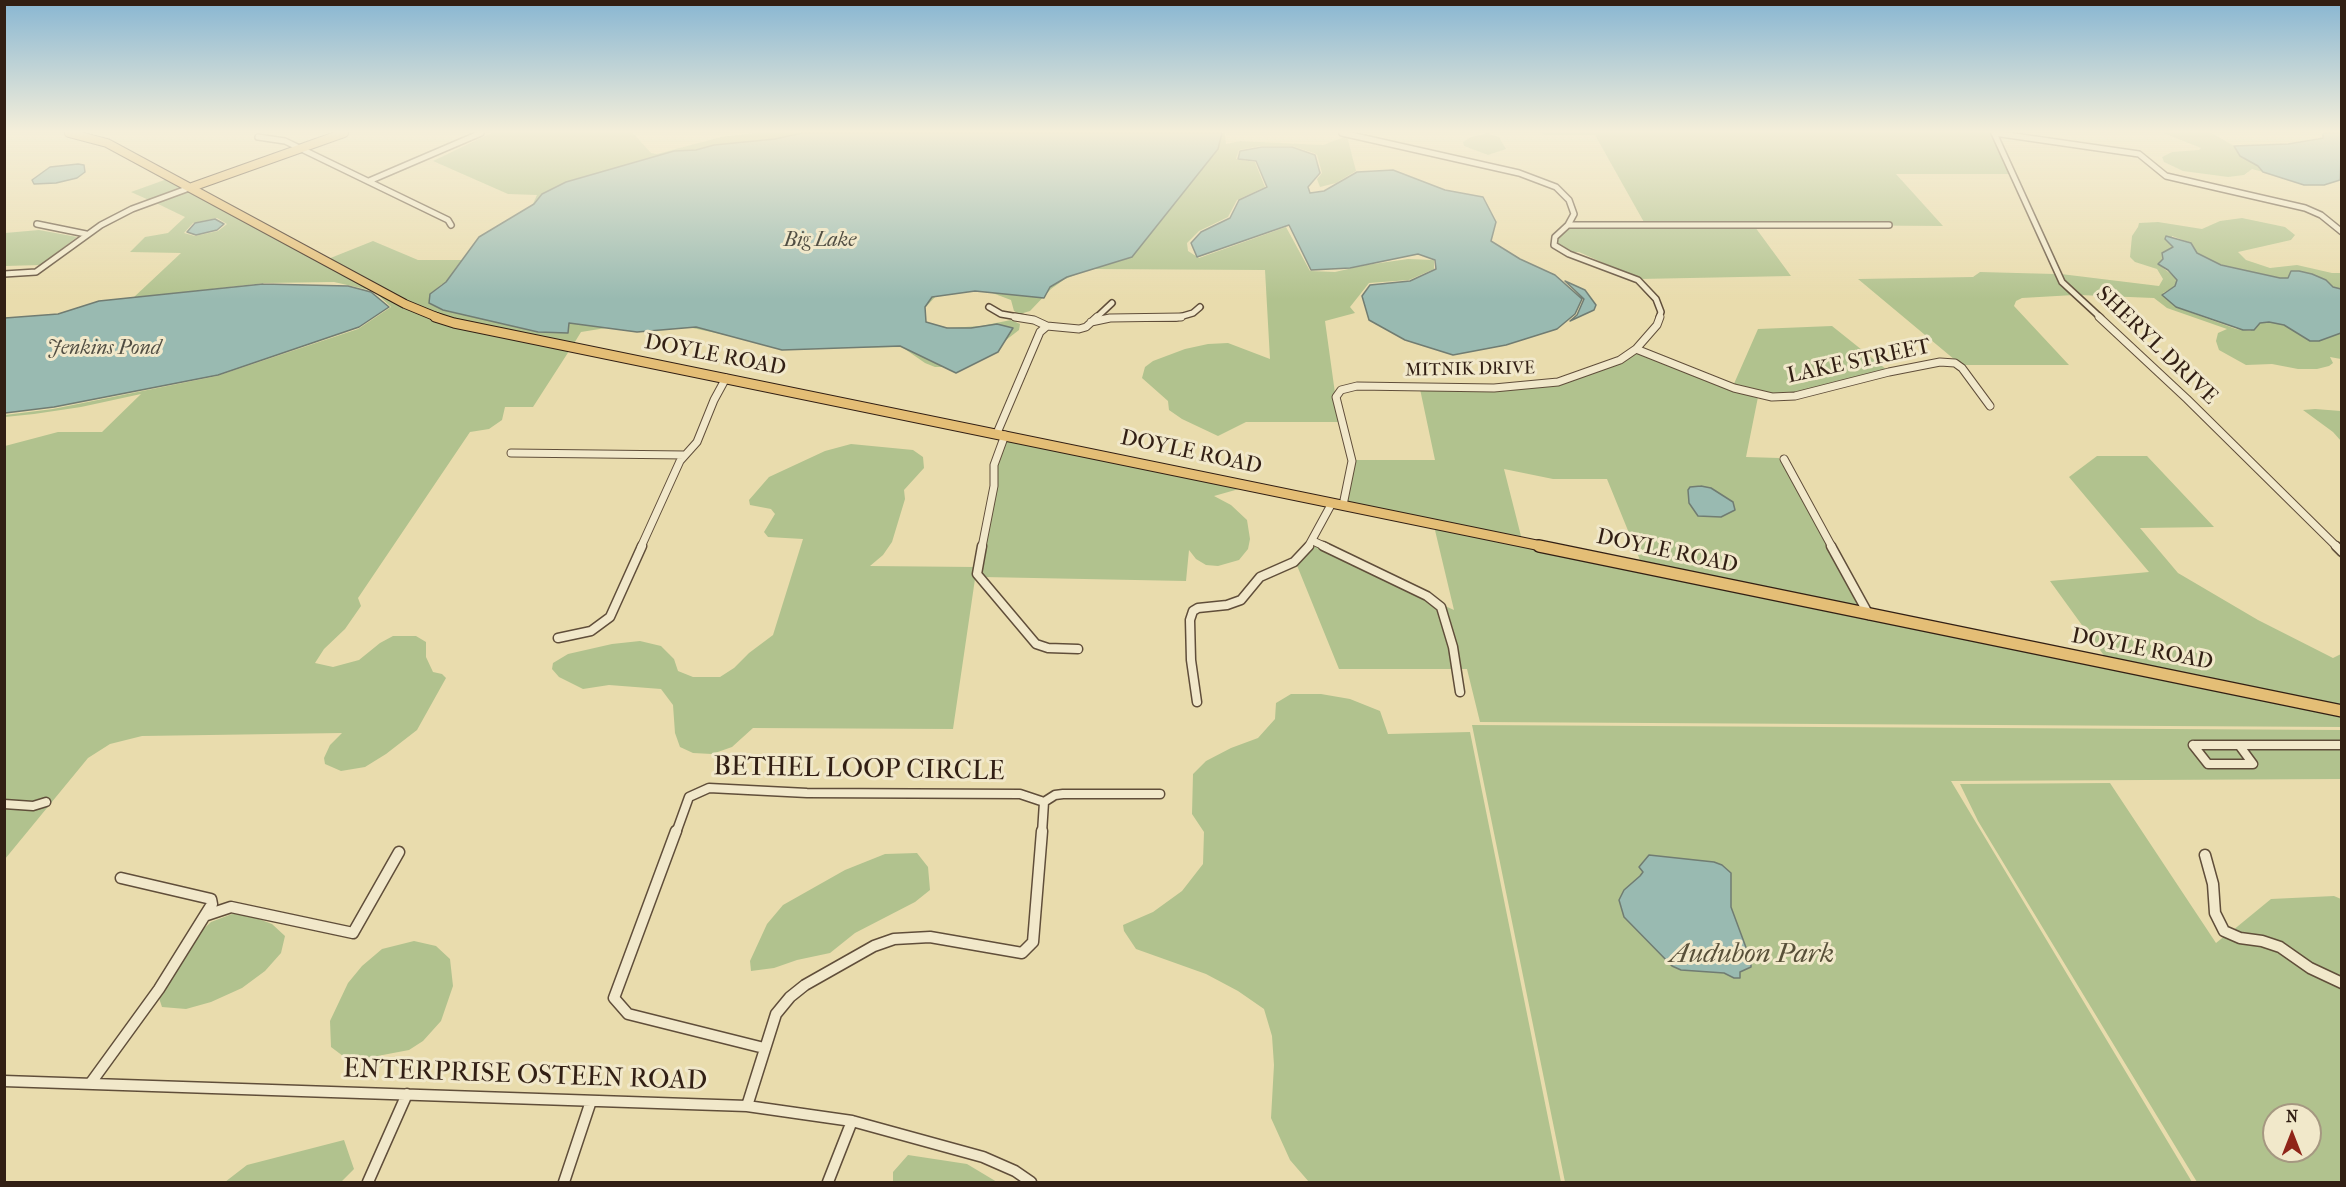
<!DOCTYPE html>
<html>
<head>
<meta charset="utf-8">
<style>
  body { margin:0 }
  #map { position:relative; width:2346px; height:1187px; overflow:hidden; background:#e9dcad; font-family:"IM FELL French Canon",serif }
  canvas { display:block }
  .frame { position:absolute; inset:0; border:6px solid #321f14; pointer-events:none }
  .north { position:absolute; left:2262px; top:1103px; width:60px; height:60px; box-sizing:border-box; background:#f1e8ca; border:2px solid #a59881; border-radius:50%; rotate:0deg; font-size:16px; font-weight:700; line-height:24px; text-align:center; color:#321f14 }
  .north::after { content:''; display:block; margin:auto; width:21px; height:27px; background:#8f2418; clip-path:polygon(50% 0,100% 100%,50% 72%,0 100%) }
</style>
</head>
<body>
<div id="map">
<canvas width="2346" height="1187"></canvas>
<div class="frame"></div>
<div class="north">N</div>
</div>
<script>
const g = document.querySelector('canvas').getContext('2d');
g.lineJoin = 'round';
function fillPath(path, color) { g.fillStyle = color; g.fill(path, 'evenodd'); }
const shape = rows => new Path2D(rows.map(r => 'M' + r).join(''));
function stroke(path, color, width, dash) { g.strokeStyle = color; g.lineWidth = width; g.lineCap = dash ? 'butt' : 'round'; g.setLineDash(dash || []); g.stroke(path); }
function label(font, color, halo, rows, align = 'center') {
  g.font = font + ' "IM FELL French Canon",serif'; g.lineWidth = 6; g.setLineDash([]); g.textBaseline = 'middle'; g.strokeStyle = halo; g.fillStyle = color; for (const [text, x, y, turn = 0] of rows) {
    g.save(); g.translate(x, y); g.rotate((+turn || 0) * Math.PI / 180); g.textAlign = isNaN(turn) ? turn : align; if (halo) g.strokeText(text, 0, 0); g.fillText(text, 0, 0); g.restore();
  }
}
fillPath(shape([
  [491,133,633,133,651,153,657,154,721,137,753,133,1225,133,1226,144,1240,141,1323,145,1347,136,1356,171,1336,183,1320,187,1317,179,1322,173,1317,155,1314,153,1292,146,1261,146,1239,150,1236,159,1255,162,1265,187,1237,200,1228,217,1199,231,1187,243,1188,251,1199,258,1286,227,1310,271,1335,272,1366,265,1408,259,1434,260,1434,269,1409,280,1369,283,1350,307,1355,313,1325,321,1339,422,1246,422,1218,436,1182,419,1169,410,1168,401,1142,378,1145,367,1153,361,1185,349,1208,344,1228,343,1270,359,1265,270,1090,269,1065,279,1051,289,1030,311,1020,314,1014,311,1011,300,987,291,972,290,937,295,922,311,924,323,950,328,981,326,1011,320,1020,324,1019,330,997,347,949,367,935,367,925,363,902,347,849,348,730,336,683,326,631,324,581,332,573,345,456,321,430,313,328,259,373,241,418,260,479,260,531,208,537,195,508,194,433,161],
  [442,284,569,321,568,326,538,332,443,310,430,294],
  [1487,133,1499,137,1506,149,1488,155,1464,146,1463,142,1471,137],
  [1542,133,1992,133,2010,174,1896,174,1943,226,1645,224,1595,135,1544,135],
  [2163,133,2212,133,2234,146,2244,158,2258,166,2263,172,2252,169,2244,175,2228,177,2183,171,2164,162,2162,157,2172,152,2199,150,2201,148],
  [170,178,188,188,151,201,131,192],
  [190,189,319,263,323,261,425,316,571,348,533,407,505,407,502,420,489,429,470,432,358,598,361,606,345,629,324,649,315,663,333,667,359,660,380,643,393,636,416,636,426,642,426,657,433,672,442,674,446,678,417,730,386,754,365,767,341,771,325,764,324,758,330,745,342,733,142,736,110,744,88,758,5,859,5,446,58,432,102,432,141,394,81,407,34,414,5,417,5,415,53,409,217,376,358,329,391,307,374,291,334,282,265,283,133,298,181,253,130,252,145,237,168,233,185,217,154,202],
  [217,218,227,224,218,231,195,236,184,233,193,223],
  [2242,218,2285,227,2295,235,2291,240,2238,252,2246,260,2270,268,2297,265,2332,273,2341,273,2341,289,2333,287,2326,280,2312,274,2299,271,2291,271,2289,278,2280,278,2221,265,2197,253,2191,243,2172,236,2173,247,2163,253,2163,259,2158,264,2176,278,2176,286,2163,293,2181,309,2236,329,2250,331,2260,323,2269,322,2284,325,2310,341,2319,341,2341,333,2341,359,2330,357,2333,363,2329,366,2317,369,2298,369,2272,364,2246,365,2219,350,2216,341,2218,333,2227,329,2167,308,2154,298,2079,295,2065,282,2061,274,2159,286,2163,279,2157,269,2135,262,2130,257,2132,236,2138,227,2139,223,2158,222,2202,229,2220,221],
  [1569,227,1755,227,1791,276,1639,279,1579,252,1568,252,1556,244,1560,235],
  [39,230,77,237,41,265,5,266,5,233],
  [1980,272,2055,274,2059,282,2074,295,2022,298,2016,301,2014,306,2069,365,1961,365,1858,279,1973,277],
  [1832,326,1887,370,1794,394,1768,395,1733,386,1758,329],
  [1637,351,1758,397,1746,457,1779,458,1864,611,1642,565,1607,479,1553,479,1504,469,1522,540,1347,503,1355,460,1435,460,1420,389,1519,389,1560,384,1605,369,1623,361],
  [2315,409,2341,411,2341,441,2333,432,2303,410],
  [1007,438,1246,487,1214,496,1231,505,1247,520,1250,539,1248,549,1239,560,1218,566,1206,565,1196,559,1189,550,1186,581,983,577,980,573,997,465],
  [851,444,913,450,923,457,924,468,904,490,905,499,892,542,883,555,870,566,974,567,975,579,953,729,753,728,732,747,712,754,693,753,680,747,675,733,673,705,661,689,609,685,583,689,559,677,552,669,553,663,568,654,612,644,640,641,661,646,674,659,678,671,693,677,720,677,734,668,749,653,773,635,803,539,768,537,764,532,775,514,771,509,750,505,749,500,769,477,825,451],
  [2097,456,2147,456,2214,527,2140,528,2178,573,2258,620,2333,658,2341,654,2341,708,2108,661,2050,581,2149,572,2069,477],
  [1434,526,2341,713,2341,727,1480,722,1467,669,1460,669,1452,626,1445,606,1454,610],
  [1314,545,1425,598,1438,608,1445,627,1453,669,1339,669,1296,563],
  [1291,694,1321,694,1350,699,1380,711,1388,734,1470,732,1561,1182,1309,1182,1290,1160,1271,1118,1274,1065,1272,1036,1264,1009,1238,991,1206,974,1136,949,1124,931,1123,925,1153,912,1182,891,1203,864,1204,832,1192,814,1193,774,1206,761,1231,748,1258,738,1275,719,1276,703],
  [1472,725,2341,730,2341,779,1951,781,2192,1182,1565,1182],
  [2110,783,2216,943,2226,935,2264,945,2280,951,2341,986,2341,1182,2197,1182,1978,821,1960,784],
  [2274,1115,2310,1115,2310,1151,2274,1151],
  [917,853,928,867,930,890,915,902,855,933,830,953,797,960,774,968,751,971,750,961,767,924,783,905,845,870,885,854],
  [2334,896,2341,899,2341,979,2232,931,2271,899],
  [232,914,245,914,272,924,285,936,281,953,265,971,242,988,211,1002,186,1009,162,1007,158,995,197,935,211,922],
  [414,941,436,946,450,959,453,986,441,1021,423,1041,409,1050,367,1058,343,1056,331,1047,330,1021,348,983,362,966,382,949],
  [344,1140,354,1169,341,1182,225,1182,247,1165],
  [908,1155,967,1164,997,1182,893,1182,893,1172]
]), '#b1c28e');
const water = shape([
  [802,133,1222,133,1218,149,1132,257,1067,277,1050,287,1044,298,975,291,932,297,925,307,926,322,947,328,971,328,997,324,1013,328,998,352,956,373,900,346,782,350,696,327,637,332,569,323,568,333,538,332,443,310,429,303,430,294,446,282,479,237,534,204,542,194,566,182,674,151,696,150,714,145,775,139,802,133],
  [2323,133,2342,133,2340,180,2324,185,2304,185,2263,172,2258,166,2240,156,2234,146,2288,144,2318,139,2323,138,2323,133],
  [1262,147,1292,147,1315,155,1320,173,1308,187,1310,193,1324,191,1357,172,1393,170,1445,190,1483,197,1496,222,1491,241,1520,259,1555,275,1582,299,1575,314,1557,329,1506,345,1453,355,1405,340,1369,320,1362,296,1370,285,1410,281,1436,269,1435,260,1418,254,1350,268,1311,270,1289,225,1197,257,1191,243,1201,232,1230,218,1239,200,1267,187,1256,161,1238,159,1240,151,1262,147],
  [78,164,84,165,85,172,77,178,56,183,34,184,32,180,50,167,78,164],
  [215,219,224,224,217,230,196,235,187,232,195,223,215,219],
  [2166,236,2191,243,2197,253,2221,265,2280,278,2288,278,2291,271,2299,271,2312,274,2326,280,2333,287,2341,289,2341,333,2319,341,2310,341,2284,325,2269,322,2260,323,2254,330,2243,330,2176,307,2162,295,2175,286,2177,280,2168,270,2158,264,2163,259,2162,253,2173,247,2165,239,2166,236],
  [1565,281,1585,290,1596,305,1594,310,1570,321,1577,315,1584,299,1565,281],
  [263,284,348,286,371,292,389,307,359,327,218,375,54,407,5,413,5,318,58,314,99,301,263,284],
  [1701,486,1711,488,1733,502,1735,510,1721,517,1698,516,1689,503,1688,490,1690,487,1701,486],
  [1649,855,1714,862,1722,865,1731,873,1731,907,1751,961,1751,967,1740,972,1740,978,1734,978,1724,973,1681,970,1672,966,1624,917,1619,900,1624,890,1640,876,1643,872,1639,867,1649,855]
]);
fillPath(water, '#99bab1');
stroke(water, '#707c72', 1.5);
const minorFar3 = shape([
  [1342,133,1519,173,1556,187,1569,200,1574,214,1568,225,1555,237,1554,245,1569,254,1638,280,1656,299,1661,312,1659,318],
  [1994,133,2062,282,2101,318],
  [1994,133,2139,154,2166,176,2305,208,2321,215,2342,232],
  [258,137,285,141,448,220,451,225],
  [369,181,481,133],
  [37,224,86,234],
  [1568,225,1889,225],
  [4,274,36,272,101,225,132,209,192,187],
  [989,307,1001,314,1024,318],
  [1096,318,1112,303],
  [1110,318,1176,318,1193,313,1200,307]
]);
const minorFar2 = shape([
  [2099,317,2187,399,2337,547],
  [1091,322,1110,318,1181,317],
  [1047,326,1079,329,1086,327,1097,317],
  [1636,349,1734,388,1772,397,1795,396,1889,372,1940,362,1955,363,1962,368,1990,406],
  [997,433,1040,332,1047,326,1034,320,1015,317],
  [511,453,685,455],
  [1784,459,1832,547],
  [1343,505,1352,461,1336,397,1341,390,1357,386,1494,388,1558,382,1620,360,1636,349,1657,325,1660,317],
  [1313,541,1326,547],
  [641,547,680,461,697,442,714,400,726,378],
  [982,547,994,486,994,465,1005,435],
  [1308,547,1332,503]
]);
const minorFar1 = shape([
  [982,546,977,574,1036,644,1048,648,1078,649],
  [1323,546,1427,596,1441,607,1453,647,1460,692],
  [1831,546,1869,615],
  [2336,546,2342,552],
  [558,638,591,631,610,617,642,546],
  [1197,702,1191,660,1190,620,1193,611,1198,608,1227,605,1241,600,1260,577,1294,562,1309,546],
  [2193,745,2239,745,2253,764,2208,764,2193,745],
  [2239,745,2342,745],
  [4,804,33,806,46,802],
  [676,833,689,797,709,788,807,793,1020,794,1044,802,1055,795,1063,794,1160,794],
  [1042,833,1044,802]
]);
const minor = shape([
  [676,831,614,998,628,1014,764,1048],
  [2205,855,2213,884,2215,913,2224,931,2240,938,2262,941,2280,947,2310,968,2342,983],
  [207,915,231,907,353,933,399,852],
  [4,1081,747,1106,852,1121,983,1157,1015,1171,1031,1182],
  [90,1084,159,989,212,904,211,899,121,878],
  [747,1106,776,1014,790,997,805,985,874,946,894,939,930,937,1022,953,1033,942,1042,831],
  [368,1182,407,1094],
  [564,1182,591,1101],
  [828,1182,852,1121]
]);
const majorFar2 = shape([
  [69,133,107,143,405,304,439,318],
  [192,187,344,133]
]);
const majorFar1 = shape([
  [435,317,454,323,1546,547]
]);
const major = shape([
  [1539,546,2342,711]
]);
stroke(minorFar3, '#604e3a', 8);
stroke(minorFar2, '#604e3a', 9);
stroke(minorFar1, '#604e3a', 11);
stroke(minor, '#604e3a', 13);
stroke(majorFar2, '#321f14', 10);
stroke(majorFar1, '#321f14', 11);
stroke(major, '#321f14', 14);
stroke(minorFar3, '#f1e8ca', 5);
stroke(minorFar2, '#f1e8ca', 7);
stroke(minorFar1, '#f1e8ca', 8);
stroke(minor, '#f1e8ca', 10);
stroke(majorFar2, '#e4be76', 8);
stroke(majorFar1, '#e4be76', 9);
stroke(major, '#e4be76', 11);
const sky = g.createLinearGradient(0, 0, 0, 299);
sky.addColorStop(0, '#88b6d2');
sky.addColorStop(0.44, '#f5efda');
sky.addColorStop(1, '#f5efda00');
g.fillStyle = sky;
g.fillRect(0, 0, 2346, 299);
label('18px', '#321f14', '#f1e8ca', [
  ["MITNIK DRIVE",1470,370,-1]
]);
label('italic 20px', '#514e43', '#f1e8ca', [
  ["Big Lake",820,241],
  ["Jenkins Pond",104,349]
]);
label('22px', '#321f14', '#f1e8ca', [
  ["SHERYL DRIVE",2156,346,44],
  ["DOYLE ROAD",715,356,11],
  ["LAKE STREET",1859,362,-12],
  ["DOYLE ROAD",1191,453,12],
  ["DOYLE ROAD",1667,552,12],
  ["DOYLE ROAD",2142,650,11]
]);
label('27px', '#321f14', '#f1e8ca', [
  ["BETHEL LOOP CIRCLE",859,770,1],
  ["ENTERPRISE OSTEEN ROAD",525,1076,2]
]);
label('italic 27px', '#585039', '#f1e8ca', [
  ["Audubon Park",1752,955]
]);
</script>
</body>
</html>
